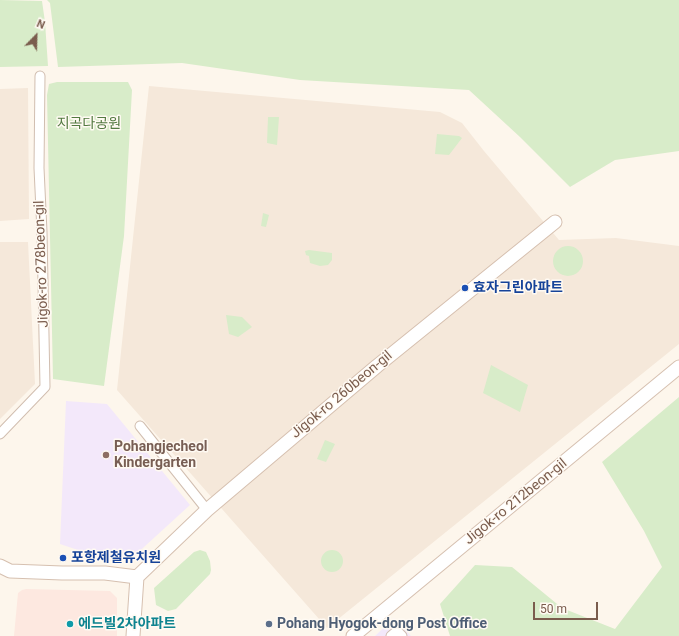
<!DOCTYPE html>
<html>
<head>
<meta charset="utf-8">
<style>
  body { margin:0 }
  #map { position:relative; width:679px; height:636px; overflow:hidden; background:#fdf6ec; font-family:Roboto,sans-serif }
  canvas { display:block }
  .north { position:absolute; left:16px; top:16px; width:40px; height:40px; -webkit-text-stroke:3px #fffaf3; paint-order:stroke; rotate:23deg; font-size:11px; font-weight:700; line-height:16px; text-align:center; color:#7a5c4d }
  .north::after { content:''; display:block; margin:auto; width:14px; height:18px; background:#7a5c4d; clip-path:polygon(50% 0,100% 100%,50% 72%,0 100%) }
  .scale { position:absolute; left:533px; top:602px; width:65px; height:18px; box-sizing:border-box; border:2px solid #7a5c4d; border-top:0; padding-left:5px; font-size:12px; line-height:14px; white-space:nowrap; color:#7a5c4d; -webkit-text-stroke:3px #fffaf3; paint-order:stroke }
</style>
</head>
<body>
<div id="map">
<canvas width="679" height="636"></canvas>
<div class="north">N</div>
<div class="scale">50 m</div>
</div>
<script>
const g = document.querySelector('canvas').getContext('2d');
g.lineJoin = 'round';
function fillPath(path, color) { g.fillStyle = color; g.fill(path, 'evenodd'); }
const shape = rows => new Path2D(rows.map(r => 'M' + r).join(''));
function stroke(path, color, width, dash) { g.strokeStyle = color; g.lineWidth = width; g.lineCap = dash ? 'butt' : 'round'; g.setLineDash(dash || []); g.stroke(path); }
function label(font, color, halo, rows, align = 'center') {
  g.font = font + ' Roboto,"Noto Sans KR",sans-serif'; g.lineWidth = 3; g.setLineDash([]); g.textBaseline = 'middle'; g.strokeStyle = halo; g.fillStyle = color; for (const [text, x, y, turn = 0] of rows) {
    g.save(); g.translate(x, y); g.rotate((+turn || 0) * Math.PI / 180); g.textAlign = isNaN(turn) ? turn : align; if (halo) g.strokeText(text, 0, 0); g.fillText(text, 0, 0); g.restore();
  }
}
fillPath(shape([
  [149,86,440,112,462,123,484,151,559,240,616,238,679,246,679,344,327,628,117,390],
  [28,88,29,219,0,221,0,89],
  [0,242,28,242,35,384,0,419]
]), '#f5e8da');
fillPath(shape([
  [26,589,110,591,117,598,117,636,14,636,18,593,22,590]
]), '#fde8e0');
fillPath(shape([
  [66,401,107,404,190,505,132,558,81,551,60,544],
  [394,618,411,636,375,636]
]), '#f3e8fa');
fillPath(shape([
  [0,0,42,1,45,22,48,66,0,67],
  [47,0,679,0,679,151,615,160,570,187,520,137,469,90,300,80,182,63,58,67,50,3],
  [57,82,128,82,132,90,124,236,104,386,53,379,47,95,49,84],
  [268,117,279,117,277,145,267,143],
  [437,134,459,136,462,138,449,155,435,154],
  [263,213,269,215,266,227,261,226],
  '553 261a15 15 0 1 1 30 0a15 15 0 1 1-30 0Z',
  [309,250,332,253,332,260,328,265,320,266,310,263,309,256,306,255,305,251],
  [226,315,242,317,252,327,238,337,229,334],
  [491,365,528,385,520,412,483,393],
  [679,397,679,636,450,636,440,604,475,565,512,567,562,608,615,629,662,567,644,531,602,462],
  [325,440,335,444,326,462,317,459],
  '321 561a11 11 0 1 1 22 0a11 11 0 1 1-22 0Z',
  [200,550,206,552,210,561,211,570,210,574,176,609,168,611,156,605,154,588,194,552]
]), '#d8ecc9');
const street = shape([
  [140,426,207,510],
  [0,434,45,387,42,232,39,168,40,76],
  [391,636,397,631,402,636]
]);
const secondary = shape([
  [0,566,10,571,62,573,105,573,137,577],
  [137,577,207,510,377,366,555,222],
  [133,636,137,577],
  [353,636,679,367]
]);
stroke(street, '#d1beb0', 11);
stroke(secondary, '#d6c0b0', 15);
stroke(street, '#fff', 9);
stroke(secondary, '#fff', 13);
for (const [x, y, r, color] of [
  [465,288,4,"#1a4fb4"],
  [106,455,4,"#8d6e63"],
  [63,558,4,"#1a4fb4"],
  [70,624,4,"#0f9aa8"],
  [269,624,4,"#5c6f8a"]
]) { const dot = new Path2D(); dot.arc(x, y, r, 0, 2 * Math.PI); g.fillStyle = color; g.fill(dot); stroke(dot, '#fffaf3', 1.5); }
label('14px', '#537a41', '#fffaf3', [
  ["지곡다공원",89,124]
]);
label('14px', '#7a5c4d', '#fffaf3', [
  ["Jigok-ro 278beon-gil",42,264,-92],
  ["Jigok-ro 260beon-gil",342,395,-40],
  ["Jigok-ro 212beon-gil",516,502,-39]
]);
label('bold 14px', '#164399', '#fffaf3', [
  ["효자그린아파트",473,288],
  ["포항제철유치원",71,558]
], 'left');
label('bold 14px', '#785e54', '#fffaf3', [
  ["Pohangjecheol",114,447],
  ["Kindergarten",114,463]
], 'left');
label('bold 14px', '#0d838f', '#fffaf3', [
  ["에드빌2차아파트",78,624]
], 'left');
label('bold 14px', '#4e5e75', '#fffaf3', [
  ["Pohang Hyogok-dong Post Office",277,624]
], 'left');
</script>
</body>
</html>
